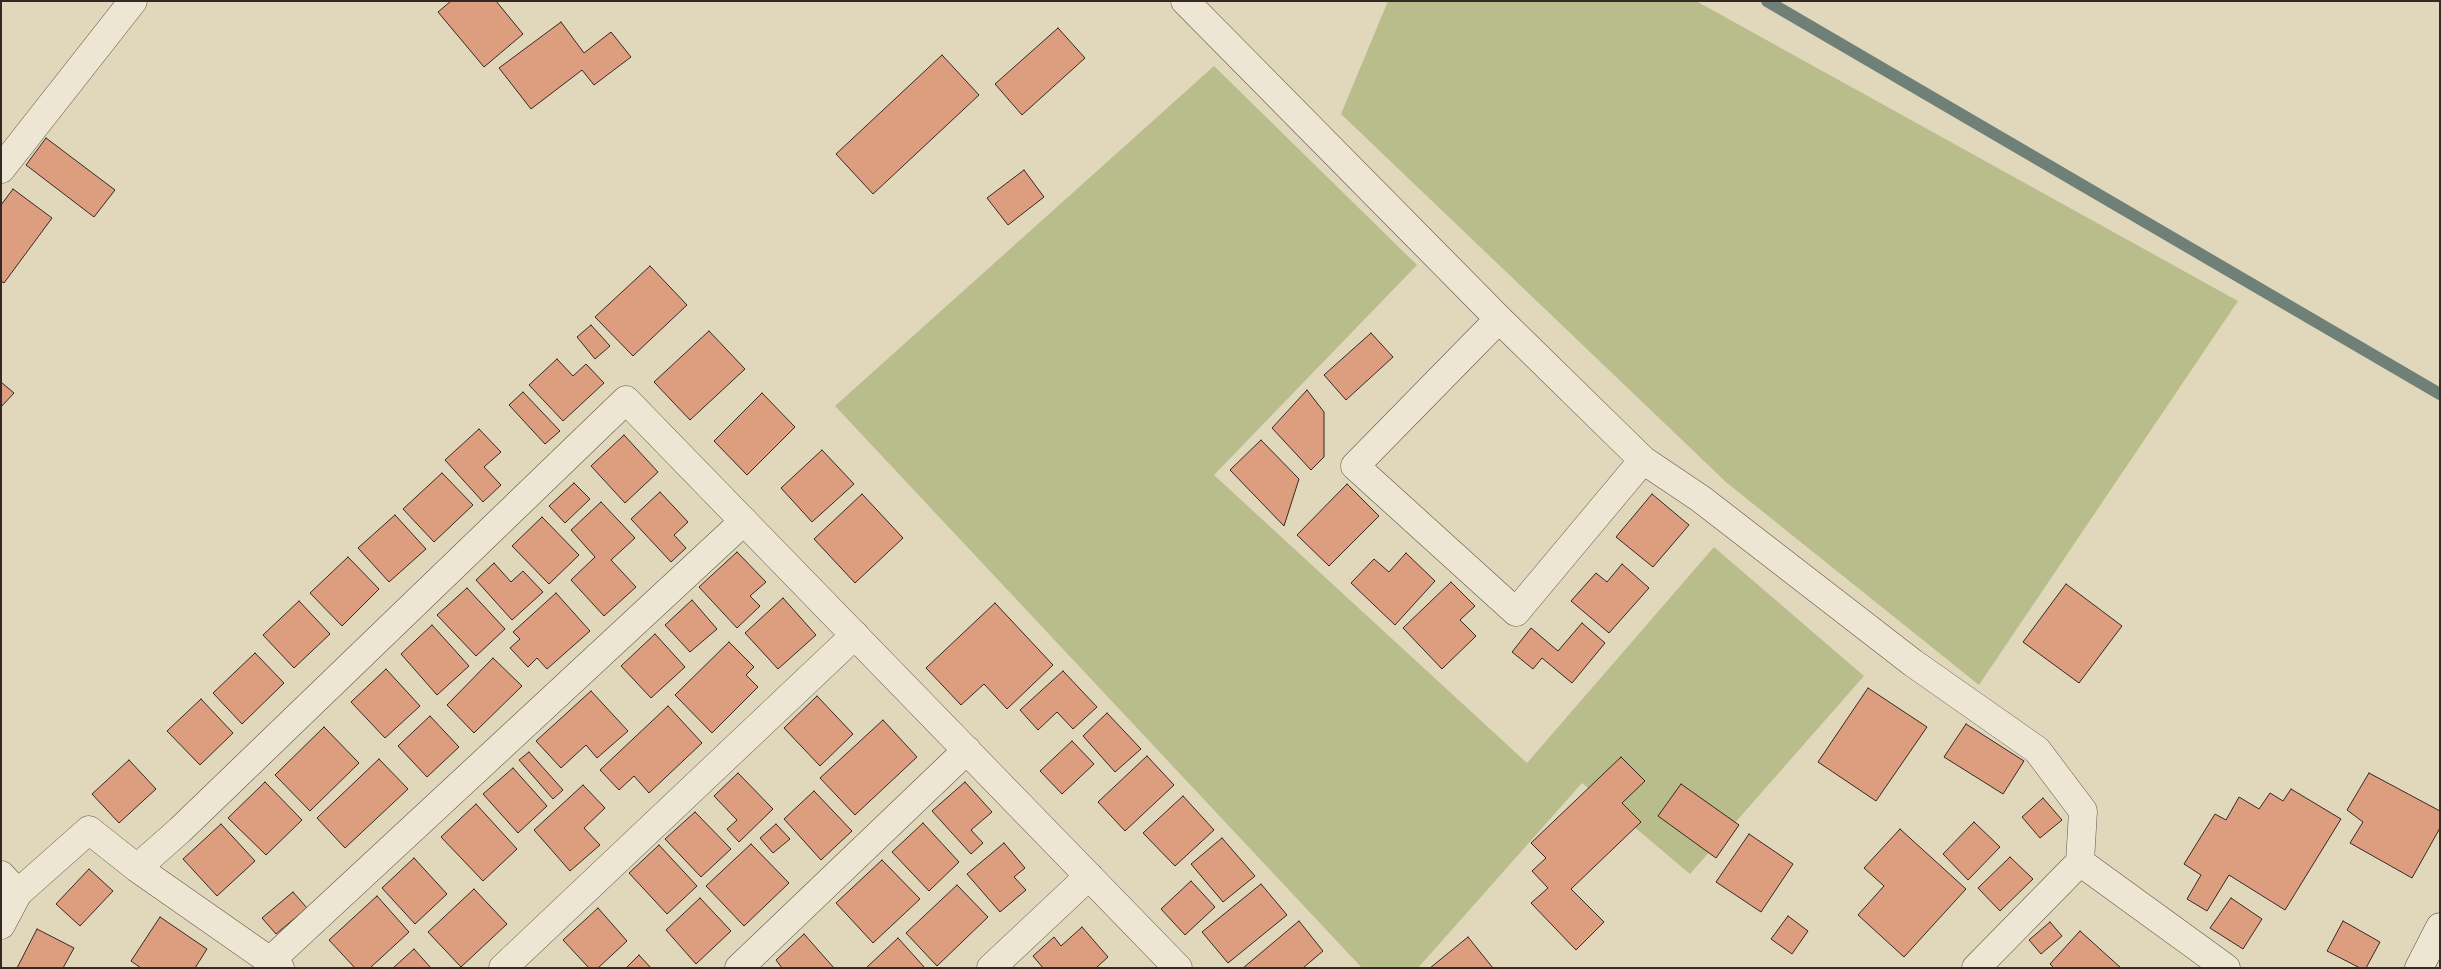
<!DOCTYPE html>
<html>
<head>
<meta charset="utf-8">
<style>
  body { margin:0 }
  #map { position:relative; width:2441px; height:969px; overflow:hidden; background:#e1d8bc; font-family:"IM FELL Double Pica",serif }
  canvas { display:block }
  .frame { position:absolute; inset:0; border:2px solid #362823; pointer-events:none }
</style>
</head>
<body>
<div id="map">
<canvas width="2441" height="969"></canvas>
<div class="frame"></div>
</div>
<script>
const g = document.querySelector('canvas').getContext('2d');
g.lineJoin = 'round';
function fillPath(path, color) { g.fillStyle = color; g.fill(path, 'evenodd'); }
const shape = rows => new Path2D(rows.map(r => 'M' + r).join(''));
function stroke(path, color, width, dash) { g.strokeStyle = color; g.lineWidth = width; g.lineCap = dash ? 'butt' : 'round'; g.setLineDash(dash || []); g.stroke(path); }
fillPath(shape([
  [1388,1,1696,1,2238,301,1979,685,1727,483,1341,114],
  [1214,66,1417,265,1214,475,1527,763,1714,547,1864,676,1690,874,1582,783,1418,968,1362,968,835,406]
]), '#b9bd8c');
stroke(shape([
  [1767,1,2440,394]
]), '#6e8078', 12);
const building = shape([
  [451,1,496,1,523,34,484,67,438,12,451,1],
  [561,22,584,53,611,32,631,57,594,85,582,70,531,109,499,68,561,22],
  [1058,28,1085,58,1022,115,995,84,1058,28],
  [942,55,979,95,873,194,836,154,942,55],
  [46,138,115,190,94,217,26,165,46,138],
  [1024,170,1044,197,1008,225,987,198,1024,170],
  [13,189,52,218,4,283,1,281,1,205,13,189],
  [650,266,687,305,633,356,595,317,650,266],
  [591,325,610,346,595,359,577,337,591,325],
  [709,331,745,369,690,420,654,382,709,331],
  [1371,333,1393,357,1346,400,1324,375,1371,333],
  [557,359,573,376,586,364,604,383,563,421,529,385,557,359],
  [1,382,14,393,1,407,1,382],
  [1307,390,1324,412,1324,457,1311,470,1272,428,1307,390],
  [523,392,560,431,545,444,509,405,523,392],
  [762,393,795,427,747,475,714,441,762,393],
  [479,429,501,452,484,467,501,485,483,502,445,460,479,429],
  [624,435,658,472,625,503,591,466,624,435],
  [1261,440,1299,479,1284,526,1230,470,1261,440],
  [822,450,854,484,812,522,781,488,822,450],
  [442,473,473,505,434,542,403,509,442,473],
  [574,483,590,499,565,523,549,506,574,483],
  [1347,484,1379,516,1329,566,1297,535,1347,484],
  [660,492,688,522,674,535,686,548,671,562,631,519,660,492],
  [862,494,903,538,855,583,814,539,862,494],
  [1652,494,1689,525,1653,567,1616,537,1652,494],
  [601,502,635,538,611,560,636,587,604,616,571,580,595,557,571,530,601,502],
  [395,515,426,549,389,582,358,548,395,515],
  [542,517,579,555,549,584,512,546,542,517],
  [737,552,766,582,750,596,760,606,737,628,699,587,737,552],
  [1406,553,1435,581,1395,625,1351,583,1374,559,1389,572,1406,553],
  [348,557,379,589,342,626,310,593,348,557],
  [494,563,511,582,523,571,543,592,512,620,476,580,494,563],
  [1622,564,1649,588,1609,633,1571,601,1596,573,1607,582,1622,564],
  [1451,582,1475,606,1460,620,1476,636,1442,669,1403,628,1451,582],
  [2066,584,2122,626,2079,683,2023,642,2066,584],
  [467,588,505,629,476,656,437,615,467,588],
  [556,593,590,631,547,669,537,658,528,667,510,648,520,639,513,632,556,593],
  [783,598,816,635,778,669,745,633,783,598],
  [692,600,717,629,690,652,665,625,692,600],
  [299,601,330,634,294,668,263,635,299,601],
  [995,603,1053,665,1007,709,984,684,961,705,926,668,995,603],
  [1582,623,1605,643,1572,683,1542,658,1533,669,1512,652,1531,628,1558,651,1582,623],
  [432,625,469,666,437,695,401,654,432,625],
  [655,634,685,667,651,698,621,666,655,634],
  [729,642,754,667,746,675,758,687,712,733,675,695,729,642],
  [255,653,284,683,242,724,213,693,255,653],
  [493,658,522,686,474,733,447,705,493,658],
  [386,669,420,706,385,738,351,702,386,669],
  [1063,671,1097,707,1073,729,1057,712,1038,730,1020,710,1063,671],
  [1868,688,1927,727,1876,801,1818,762,1868,688],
  [591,691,628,731,597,758,586,745,561,768,536,741,591,691],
  [817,696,853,734,820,766,784,728,817,696],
  [201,699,233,733,200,765,167,731,201,699],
  [668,706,702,743,649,793,634,776,619,790,600,770,668,706],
  [1107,713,1141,749,1115,772,1083,736,1107,713],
  [430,716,459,747,427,777,398,746,430,716],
  [883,720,917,757,855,815,820,778,883,720],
  [1966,724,2024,761,2003,794,1944,757,1966,724],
  [324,727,359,763,310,811,275,775,324,727],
  [1072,741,1094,764,1062,794,1040,771,1072,741],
  [529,752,563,790,553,799,519,760,529,752],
  [1147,756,1174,785,1125,831,1098,802,1147,756],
  [1621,757,1645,781,1622,803,1641,822,1571,889,1604,922,1576,950,1531,903,1548,888,1532,871,1546,858,1531,843,1621,757],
  [379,759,408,789,345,848,317,818,379,759],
  [129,760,156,789,119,823,92,794,129,760],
  [513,768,547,806,518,833,483,794,513,768],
  [738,773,773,809,739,842,727,829,737,820,714,796,738,773],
  [2369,773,2440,811,2440,828,2412,878,2350,843,2363,822,2347,810,2369,773],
  [265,782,302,820,266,855,228,818,265,782],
  [965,782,992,812,971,830,983,843,971,854,932,811,965,782],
  [1681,784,1739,825,1716,858,1658,816,1681,784],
  [583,785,605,808,584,828,600,845,570,871,534,830,583,785],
  [2291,789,2341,819,2285,910,2229,875,2207,911,2187,899,2201,875,2184,864,2215,814,2226,820,2239,797,2259,809,2270,793,2283,801,2291,789],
  [814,791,852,831,821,860,784,819,814,791],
  [1183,796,1214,830,1175,866,1143,833,1183,796],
  [2043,798,2062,820,2040,838,2022,817,2043,798],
  [476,804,517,849,483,881,441,837,476,804],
  [695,812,731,849,701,877,665,839,695,812],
  [1974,822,2000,847,1968,880,1943,854,1974,822],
  [923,823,959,862,929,891,892,852,923,823],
  [221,824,255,861,217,896,183,859,221,824],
  [776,824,790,839,773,853,760,838,776,824],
  [1900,829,1966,889,1904,957,1858,915,1884,886,1864,868,1900,829],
  [1749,834,1793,864,1761,912,1716,882,1749,834],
  [1222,838,1255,876,1223,902,1191,864,1222,838],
  [1004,843,1025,868,1014,877,1026,890,1000,912,967,874,1004,843],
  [751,844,789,883,744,926,706,886,751,844],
  [659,845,697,886,667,914,629,873,659,845],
  [2010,857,2033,879,2000,911,1978,888,2010,857],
  [414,858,447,894,415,924,382,888,414,858],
  [882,860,920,899,873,943,836,903,882,860],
  [89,869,113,891,80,926,56,904,89,869],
  [1191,881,1215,907,1185,935,1161,909,1191,881],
  [1261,884,1287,915,1228,963,1202,932,1261,884],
  [957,885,988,917,937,966,906,933,957,885],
  [474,889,507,924,461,967,428,932,474,889],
  [293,892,307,908,276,934,262,918,293,892],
  [377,896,409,932,370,968,355,968,329,940,377,896],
  [700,898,731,931,696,964,666,930,700,898],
  [2231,898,2262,919,2243,949,2210,928,2231,898],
  [598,908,627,941,598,968,589,968,563,940,598,908],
  [1788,916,1808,931,1792,954,1771,939,1788,916],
  [160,917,207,949,195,968,141,968,131,961,160,917],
  [1299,921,1323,951,1303,968,1243,968,1299,921],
  [2343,921,2380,942,2366,968,2360,968,2327,951,2343,921],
  [2050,922,2062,936,2041,954,2029,940,2050,922],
  [1082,927,1108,957,1096,968,1043,968,1033,956,1054,937,1061,946,1082,927],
  [37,929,74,948,63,968,17,968,37,929],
  [2080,931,2121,968,2054,968,2050,964,2080,931],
  [804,934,834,968,782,968,776,960,804,934],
  [1468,937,1493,968,1430,968,1468,937],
  [898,938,925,968,866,968,898,938],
  [414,949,431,968,393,968,414,949],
  [639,955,651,968,626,968,639,955]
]);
fillPath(building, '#dd9e80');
stroke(building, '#362823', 1);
const minor = shape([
  [1185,1,1499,319,1643,460,1701,499,1913,663,2037,750,2083,811,2080,862,1976,968],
  [1,169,133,1],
  [1499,319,1355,466,1516,612,1643,460],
  [2080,862,2226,968],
  [137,868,180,830,626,400,1178,968],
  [1,875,18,893],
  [1,925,18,893,89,830,137,868,280,968],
  [270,961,744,521],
  [503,968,855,635],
  [739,968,967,750],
  [991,968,1089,876]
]);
const secondary = shape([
  [2419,968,2440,927]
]);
stroke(minor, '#615449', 29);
stroke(secondary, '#362823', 29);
stroke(minor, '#ece6d3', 28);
stroke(secondary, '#ece6d3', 28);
</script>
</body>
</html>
